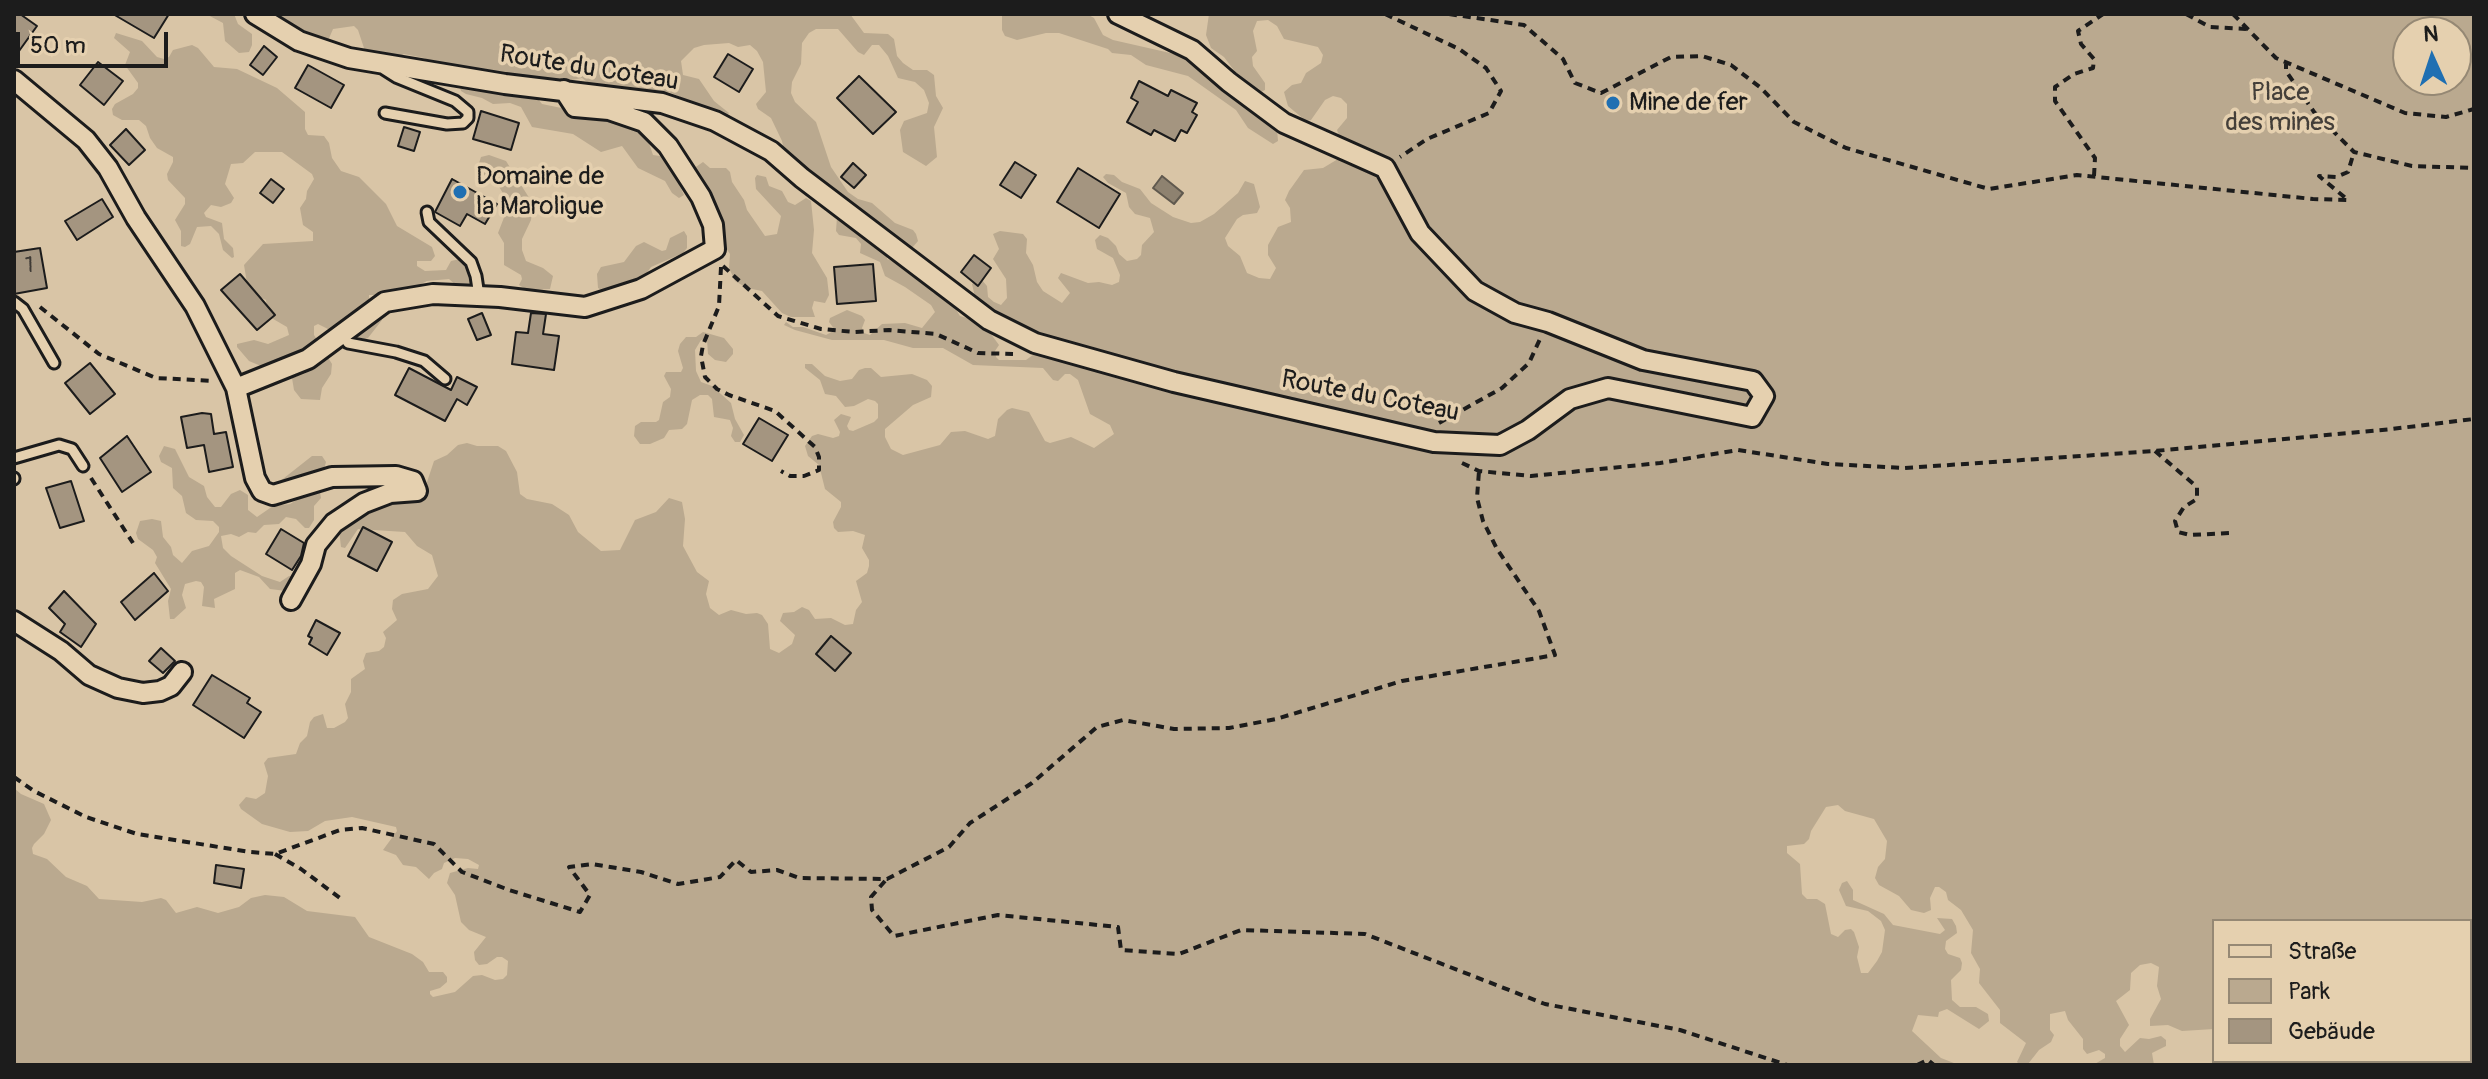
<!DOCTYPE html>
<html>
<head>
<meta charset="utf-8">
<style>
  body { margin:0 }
  #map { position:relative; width:2488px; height:1079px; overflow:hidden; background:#d9c5a6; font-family:Pangolin,sans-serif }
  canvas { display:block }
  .frame { position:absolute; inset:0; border:16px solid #1c1c1c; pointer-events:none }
  .legend { position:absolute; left:2212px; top:919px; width:260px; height:144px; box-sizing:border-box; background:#e5d0af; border:2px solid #958874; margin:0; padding:10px 14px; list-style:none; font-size:24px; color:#1c1c1c }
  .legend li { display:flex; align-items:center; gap:16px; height:40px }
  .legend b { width:40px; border:2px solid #958874 }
  .north { position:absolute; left:2392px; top:16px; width:80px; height:80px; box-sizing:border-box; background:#e5d0af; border:2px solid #958874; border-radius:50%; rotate:357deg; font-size:22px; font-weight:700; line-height:32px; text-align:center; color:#1c1c1c }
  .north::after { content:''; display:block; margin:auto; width:28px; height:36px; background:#1f6fb2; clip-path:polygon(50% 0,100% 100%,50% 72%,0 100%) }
  .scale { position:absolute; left:16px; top:32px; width:152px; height:36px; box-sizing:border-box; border:4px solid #1c1c1c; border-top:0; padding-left:10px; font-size:24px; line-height:28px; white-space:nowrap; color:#1c1c1c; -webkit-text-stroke:6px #e5d0af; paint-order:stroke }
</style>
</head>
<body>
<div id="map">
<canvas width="2488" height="1079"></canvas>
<div class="frame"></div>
<ul class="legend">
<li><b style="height:10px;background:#e5d0af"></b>Straße</li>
<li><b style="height:22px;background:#baa98f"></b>Park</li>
<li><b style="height:22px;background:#a49580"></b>Gebäude</li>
</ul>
<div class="north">N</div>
<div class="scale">50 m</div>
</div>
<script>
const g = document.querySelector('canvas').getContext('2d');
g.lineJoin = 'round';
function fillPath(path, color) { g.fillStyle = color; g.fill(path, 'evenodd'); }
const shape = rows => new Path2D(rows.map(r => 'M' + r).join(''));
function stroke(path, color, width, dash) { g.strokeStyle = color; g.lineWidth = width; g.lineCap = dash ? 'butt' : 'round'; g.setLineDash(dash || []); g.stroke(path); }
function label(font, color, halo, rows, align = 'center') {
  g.font = font + ' Pangolin,sans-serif'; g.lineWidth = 7; g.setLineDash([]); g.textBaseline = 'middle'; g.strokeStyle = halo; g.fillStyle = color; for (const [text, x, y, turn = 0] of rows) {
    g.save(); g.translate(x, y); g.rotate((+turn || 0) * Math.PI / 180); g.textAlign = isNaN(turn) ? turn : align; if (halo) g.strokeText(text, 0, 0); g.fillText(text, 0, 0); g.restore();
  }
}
fillPath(shape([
  [206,14,234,14,238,24,252,34,252,45,249,52,239,53,225,41,223,23],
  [264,14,850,14,864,33,888,34,894,39,897,56,903,63,913,70,927,70,934,75,936,96,943,108,934,127,937,157,926,166,903,152,900,130,904,121,927,113,929,103,924,90,915,82,898,78,888,56,879,45,872,45,864,55,858,52,838,29,816,29,809,33,802,43,801,64,792,82,791,93,795,102,816,122,831,167,848,192,858,199,872,203,895,223,913,230,916,234,918,241,912,248,905,250,895,248,887,256,887,259,905,266,912,276,925,282,933,293,949,298,960,316,974,320,988,330,999,345,995,351,996,357,999,360,1026,360,1037,352,993,314,990,306,977,301,975,297,972,284,981,279,987,286,988,297,994,302,1001,305,1007,298,1006,279,993,259,999,249,993,234,1000,231,1023,234,1027,239,1026,253,1033,265,1037,282,1043,291,1062,303,1070,293,1058,278,1061,273,1088,283,1099,282,1112,285,1119,282,1120,275,1113,258,1097,249,1095,240,1100,235,1108,238,1116,246,1119,254,1127,261,1137,259,1141,255,1142,245,1154,232,1150,218,1135,214,1129,207,1126,193,1108,183,1103,177,1106,174,1114,175,1122,182,1140,189,1151,203,1173,217,1191,223,1200,222,1214,214,1238,193,1245,181,1254,184,1260,207,1257,213,1243,215,1237,219,1225,238,1228,246,1240,256,1247,273,1259,278,1270,279,1276,268,1268,255,1268,245,1278,227,1291,222,1290,208,1285,200,1289,191,1304,170,1323,168,1338,159,1342,144,1337,130,1347,118,1347,104,1341,98,1333,96,1325,100,1311,120,1306,121,1288,106,1284,92,1292,85,1301,83,1306,73,1321,63,1323,55,1318,47,1284,39,1277,26,1268,20,1257,21,1253,31,1257,51,1252,57,1253,66,1265,83,1265,90,1261,92,1236,73,1224,57,1211,48,1206,35,1209,14,2474,14,2474,1065,2408,1065,2407,1061,2470,1061,2470,921,2266,920,2214,921,2214,1029,2182,1031,2168,1025,2150,1026,2150,1019,2161,999,2157,986,2159,967,2151,963,2140,965,2131,973,2130,990,2116,1001,2129,1025,2120,1039,2120,1046,2125,1052,2140,1038,2149,1039,2161,1036,2166,1040,2166,1046,2152,1053,2154,1065,2093,1065,2105,1058,2105,1054,2099,1050,2087,1054,2083,1049,2083,1039,2068,1020,2065,1011,2050,1014,2050,1030,2054,1035,2051,1042,2039,1050,2028,1064,2020,1065,2017,1062,2026,1043,2000,1023,2000,1010,1979,983,1980,969,1971,953,1973,930,1961,910,1948,900,1946,892,1939,887,1935,887,1930,898,1931,910,1924,913,1911,910,1899,896,1879,885,1875,878,1878,867,1885,859,1887,841,1874,819,1845,811,1838,805,1826,807,1811,831,1809,839,1804,844,1787,846,1787,853,1800,864,1802,894,1807,899,1817,899,1825,904,1831,934,1838,937,1845,930,1851,929,1854,932,1859,947,1857,957,1861,973,1868,973,1877,961,1882,952,1885,930,1881,921,1868,911,1846,906,1839,890,1842,883,1847,881,1853,890,1853,900,1884,914,1893,925,1940,934,1945,930,1937,918,1952,919,1956,926,1957,933,1946,941,1945,949,1948,954,1960,958,1962,963,1961,970,1951,980,1952,1000,1960,1007,1976,1007,1988,1014,1989,1021,1979,1029,1947,1009,1939,1012,1938,1017,1918,1015,1912,1031,1941,1058,1959,1065,14,1065,14,788,21,794,44,804,51,820,44,834,34,844,32,848,33,854,47,859,66,877,87,886,99,899,142,902,161,898,166,900,176,913,197,907,218,913,239,907,251,898,265,895,284,897,307,911,355,917,369,937,412,954,423,962,429,972,443,972,447,977,447,982,440,988,430,991,430,994,433,997,455,992,473,976,482,975,495,980,503,979,507,975,508,961,502,957,497,957,487,964,479,965,475,960,474,952,486,937,469,930,461,922,455,895,447,883,450,873,468,868,478,869,479,865,468,859,455,858,444,863,442,869,434,873,429,879,416,867,403,865,396,855,383,850,397,831,396,827,352,817,325,821,308,831,290,832,262,824,241,809,239,805,246,797,256,799,265,793,268,776,264,763,268,758,296,754,300,743,307,736,310,722,314,717,323,714,327,728,334,728,345,722,348,718,345,704,351,692,351,679,365,669,363,661,366,653,379,651,384,647,386,638,383,632,397,620,392,609,393,600,402,594,428,589,438,576,432,555,417,546,405,532,358,529,345,548,341,547,339,530,367,506,417,494,426,485,434,461,447,455,458,445,467,443,477,446,498,446,506,451,517,472,520,494,527,499,552,504,569,515,578,532,601,551,620,550,635,520,656,512,669,498,682,502,685,519,683,546,697,572,709,581,706,594,710,608,719,615,731,610,746,614,757,613,762,615,768,624,770,649,779,653,792,644,795,635,780,621,783,613,794,612,802,607,809,610,815,619,831,618,845,625,853,624,856,610,862,602,856,581,867,573,869,566,869,560,862,548,865,535,853,531,838,532,834,528,833,522,841,507,841,502,825,489,819,465,808,456,805,446,812,436,818,434,833,438,839,436,840,432,834,420,841,414,851,417,847,426,849,430,853,431,874,422,878,418,878,404,875,401,868,399,854,406,845,407,836,396,825,394,820,380,805,368,805,364,812,364,825,376,840,381,852,379,859,370,865,368,871,368,881,377,912,374,927,380,932,386,931,397,913,405,885,429,885,437,891,449,903,455,940,445,951,432,965,431,988,439,995,436,998,419,1007,410,1012,408,1029,412,1045,441,1050,443,1071,437,1094,448,1114,434,1110,425,1090,414,1078,380,1070,374,1065,374,1058,381,1053,380,1043,368,973,365,943,348,913,348,884,340,832,340,795,330,784,325,786,322,793,327,803,327,826,335,835,330,829,322,830,318,847,310,862,316,865,320,862,328,864,333,870,335,882,324,905,323,922,328,935,312,931,305,905,287,885,276,880,262,860,253,861,244,856,238,839,235,836,231,837,217,841,210,786,159,782,141,771,118,758,109,756,104,766,92,763,62,757,51,750,45,738,47,729,43,704,45,694,48,681,61,683,75,699,79,714,101,729,113,726,117,669,92,652,96,631,93,617,88,595,88,582,78,557,83,533,93,542,104,610,118,634,127,646,134,653,155,666,157,676,170,676,178,684,195,679,198,672,193,665,181,638,168,622,146,601,152,573,134,532,127,521,107,510,103,493,104,482,98,466,94,461,91,458,80,424,58,404,54,387,62,369,55,365,51,358,30,354,26,333,29,327,43,320,42,316,36,306,32,294,32],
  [2408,32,2456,32,2456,80,2408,80],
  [1002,14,1087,14,1094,18,1103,35,1113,40,1179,55,1206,72,1216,83,1277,129,1278,141,1273,144,1248,128,1236,110,1188,76,1146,65,1131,55,1112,53,1108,49,1059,33,1046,33,1017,40,1005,36,1002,30],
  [116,33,142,41,157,57,164,59,169,57,173,50,192,45,198,48,214,67,237,69,277,88,305,112,305,129,308,135,324,136,329,143,332,158,341,171,359,177,386,204,397,226,432,247,435,256,431,261,417,261,417,266,425,271,446,270,451,261,460,259,471,269,472,282,469,288,459,288,449,279,427,281,415,287,404,288,401,295,369,295,369,304,379,311,382,320,368,338,362,340,355,334,358,316,347,317,330,330,318,324,314,326,314,335,332,364,331,374,322,388,320,400,301,399,294,390,292,378,304,374,322,363,321,356,268,369,249,361,237,347,237,344,254,340,268,344,289,335,287,327,268,316,266,300,252,294,248,289,244,265,263,244,313,241,313,232,303,225,300,208,306,199,307,191,314,179,312,174,282,152,255,152,243,163,231,164,225,184,234,198,231,203,221,207,211,205,204,213,206,217,222,223,224,239,233,248,234,257,232,258,223,250,219,234,211,226,197,227,190,244,185,247,181,246,181,231,175,220,185,204,185,198,168,180,167,174,173,162,173,157,157,148,150,138,146,126,139,120,122,120,113,115,112,109,115,104,133,94,138,88,138,83,125,65,130,52,114,38],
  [489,155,506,161,533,204,531,220,522,239,522,250,526,261,543,268,553,276,550,289,527,290,519,285,522,279,521,275,504,265,504,243,498,233,505,215,507,200,498,185,484,175,478,166,481,157],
  [703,162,710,168,726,168,730,172,732,182,744,200,747,210,765,236,777,234,781,216,756,189,755,178,757,175,766,177,769,186,782,191,788,202,795,205,806,198,811,201,814,230,812,253,827,278,829,295,825,303,814,301,812,308,815,317,791,317,782,313,762,291,747,288,735,281,729,268,730,254,722,242,693,169],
  [684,231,687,236,687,248,683,253,651,267,641,281,605,292,598,288,597,274,601,267,624,262,636,246,644,242,662,251,666,250,670,238],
  [703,332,724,338,733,349,733,354,726,362,715,360,708,354,707,340,701,340,695,350,696,371,701,382,712,386,731,403,735,419,744,435,740,442,735,442,731,436,733,428,730,420,714,417,712,399,708,395,700,395,692,400,687,424,682,429,669,430,664,438,650,444,640,444,634,436,635,426,641,422,656,422,659,420,663,402,670,397,671,389,664,376,666,372,681,372,683,368,678,351,680,344,686,337,696,337],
  [164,446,175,449,189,477,204,486,207,497,215,507,221,507,231,494,240,490,248,495,248,510,257,517,273,506,290,504,300,498,302,491,281,486,279,482,312,456,322,456,326,462,319,486,321,498,314,506,314,520,309,528,305,528,296,519,286,517,279,524,264,525,256,533,248,532,239,537,231,534,221,536,223,548,231,556,262,576,280,582,289,576,297,577,296,581,286,585,286,591,270,589,259,577,240,570,235,573,235,589,214,599,215,608,202,606,204,587,201,582,196,581,185,584,182,595,186,608,174,619,170,619,168,601,171,589,155,563,157,557,153,550,138,539,136,533,140,521,152,519,161,521,163,537,171,547,173,555,182,563,192,551,209,546,219,532,219,527,213,521,196,520,186,513,182,496,173,488,172,468,161,462,159,456]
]), '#baa98f');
const water = shape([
  [1162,176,1183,193,1174,204,1153,188,1162,176]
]);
fillPath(water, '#8e8270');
stroke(water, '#60594e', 2);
const building = shape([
  [14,14,20,14,37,26,14,58,14,14],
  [113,14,169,14,154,38,113,14],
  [264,46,277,57,263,75,250,65,264,46],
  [728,54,753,69,739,92,714,77,728,54],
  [98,62,123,81,104,105,80,85,98,62],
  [308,65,344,85,331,108,295,88,308,65],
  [859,76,896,112,873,134,837,98,859,76],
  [1139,81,1168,96,1171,90,1197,103,1192,112,1197,115,1187,133,1181,130,1175,141,1154,130,1151,135,1127,122,1138,102,1131,98,1139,81],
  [481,111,519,123,511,150,473,139,481,111],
  [404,127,420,132,414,151,398,146,404,127],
  [126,129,145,150,129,165,110,145,126,129],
  [1015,162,1036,175,1021,198,1000,185,1015,162],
  [853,163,866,175,854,188,841,177,853,163],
  [1078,168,1120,194,1099,228,1057,202,1078,168],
  [271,179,284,189,273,203,260,193,271,179],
  [452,179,497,204,485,224,467,214,460,226,435,212,452,179],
  [102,199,113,217,77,240,65,221,102,199],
  [40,248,47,288,14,294,14,252,40,248],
  [974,255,991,268,978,286,961,272,974,255],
  [873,264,876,301,837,304,834,267,873,264],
  [240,274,275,315,257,330,221,290,240,274],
  [482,313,491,335,477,340,468,319,482,313],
  [531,313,546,314,543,334,559,336,554,370,512,364,516,332,528,333,531,313],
  [90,363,115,394,90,414,65,383,90,363],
  [409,368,451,390,457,377,477,387,467,405,457,399,445,421,395,395,409,368],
  [202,413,211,414,214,434,226,432,233,467,209,472,204,445,187,448,181,417,202,413],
  [759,418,788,435,772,461,743,444,759,418],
  [127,436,151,472,122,492,100,458,127,436],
  [71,481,84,521,60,528,46,488,71,481],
  [363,527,392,542,377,571,348,556,363,527],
  [281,529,304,543,301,556,292,570,266,554,281,529],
  [154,573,168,591,135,620,121,602,154,573],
  [64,591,96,624,81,647,60,632,65,624,49,608,64,591],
  [316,620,340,633,327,655,309,644,312,638,308,636,316,620],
  [831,636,851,653,835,671,816,654,831,636],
  [161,648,175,661,163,673,149,661,161,648],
  [212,675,250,698,247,703,261,712,244,738,193,705,212,675],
  [216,865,244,869,241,888,214,883,216,865]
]);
fillPath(building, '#a49580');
stroke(building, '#1c1c1c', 2);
const service = shape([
  [385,113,447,124,463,123,468,118,468,112,455,101,396,77,385,70,386,66],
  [427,212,429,222,471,262,476,276,479,296],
  [14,302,23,309,54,363],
  [342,334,348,343,396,352,424,361,445,379],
  [14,458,59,445,72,449,83,466],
  [14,478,14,479]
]);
const minor = shape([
  [255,14,299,41,349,58,505,84,662,103,715,121,771,151,802,178,989,320,1035,343,1174,382,1434,442,1500,445,1528,430,1570,399,1608,388,1752,417,1764,396,1753,381,1643,360,1548,322,1515,313,1475,291,1420,233,1385,168,1284,123,1229,82,1192,50,1118,14],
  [14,80,86,140,108,168,136,218,195,306,236,388,255,478,262,491,273,495,332,477,396,476,413,481,417,491,390,493,364,503,334,523,316,545,311,564,291,600],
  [236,388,308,359,385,302,433,294,500,297,585,307,641,289,715,249,713,225,701,197,668,146,644,122,609,110,575,107,564,90],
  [14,621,61,651,89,675,118,688,143,693,160,691,171,686,182,672]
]);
stroke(service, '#1c1c1c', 15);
stroke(minor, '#1c1c1c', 24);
stroke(shape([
  [1385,14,1459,49,1486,68,1501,91,1489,113,1427,139,1400,157],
  [1449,14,1524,25,1563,59,1575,83,1601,93,1671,57,1702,56,1731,65,1761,88,1794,122,1846,148,1989,189,2077,175,2313,199,2348,200,2319,176,2336,177,2348,172,2354,152],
  [2186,14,2210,27,2246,29],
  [2233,14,2276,58,2405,113,2446,117,2474,109],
  [2286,61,2286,71,2314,112,2354,152,2412,166,2474,168],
  [2094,176,2095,158,2055,101,2055,87,2074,74,2093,68,2094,59,2081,44,2078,31,2103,14],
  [723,266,778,316,821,329,854,332,889,330,936,334,978,353,1013,354],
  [721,267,719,306,703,345,701,356,705,377,717,389,729,395,775,411,815,447,819,457,819,470,804,476,790,476,781,471],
  [40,307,99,354,156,378,214,381],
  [1439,423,1502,388,1529,363,1540,339],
  [2155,451,2197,487,2197,499,2184,507,2175,521,2178,532,2190,535,2229,533],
  [1462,463,1479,471,1531,476,1660,463,1738,450,1828,464,1905,468,2155,451,2392,429,2474,419],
  [91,478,133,543],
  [14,777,34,791,86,817,137,834,250,852,275,854,340,830,362,828,434,844,462,872,509,890,580,912,590,895,569,867,592,864,641,872,678,884,720,877,736,860,751,872,777,870,799,878,887,879,949,847,970,823,1032,783,1097,727,1123,720,1174,729,1229,728,1276,719,1402,681,1555,655,1539,611,1497,549,1483,521,1477,498,1479,471],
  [275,854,301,869,344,901],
  [885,881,871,897,872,910,894,936,998,915,1118,927,1121,950,1179,954,1241,930,1365,934,1545,1004,1680,1030,1787,1065],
  [1917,1065,1928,1060,1934,1065]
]), '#1c1c1c', 4, [8, 6]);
stroke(service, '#e5d0af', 9);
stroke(minor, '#e5d0af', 18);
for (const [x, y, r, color] of [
  [1613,103,8,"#1f6fb2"],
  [460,192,8,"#1f6fb2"]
]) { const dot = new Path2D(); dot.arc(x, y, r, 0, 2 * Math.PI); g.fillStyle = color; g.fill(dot); stroke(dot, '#e5d0af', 3); }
label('22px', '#3e3a35', null, [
  ["1",29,266]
]);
label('26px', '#1c1c1c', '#e5d0af', [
  ["Route du Coteau",589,69,9],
  ["Route du Coteau",1370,397,11]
]);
label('26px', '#443f39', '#e5d0af', [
  ["Place",2280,93],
  ["des mines",2280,123]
]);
label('26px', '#1c1c1c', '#e5d0af', [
  ["Mine de fer",1629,103],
  ["Domaine de",476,177],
  ["la Maroligue",476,207]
], 'left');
</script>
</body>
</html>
